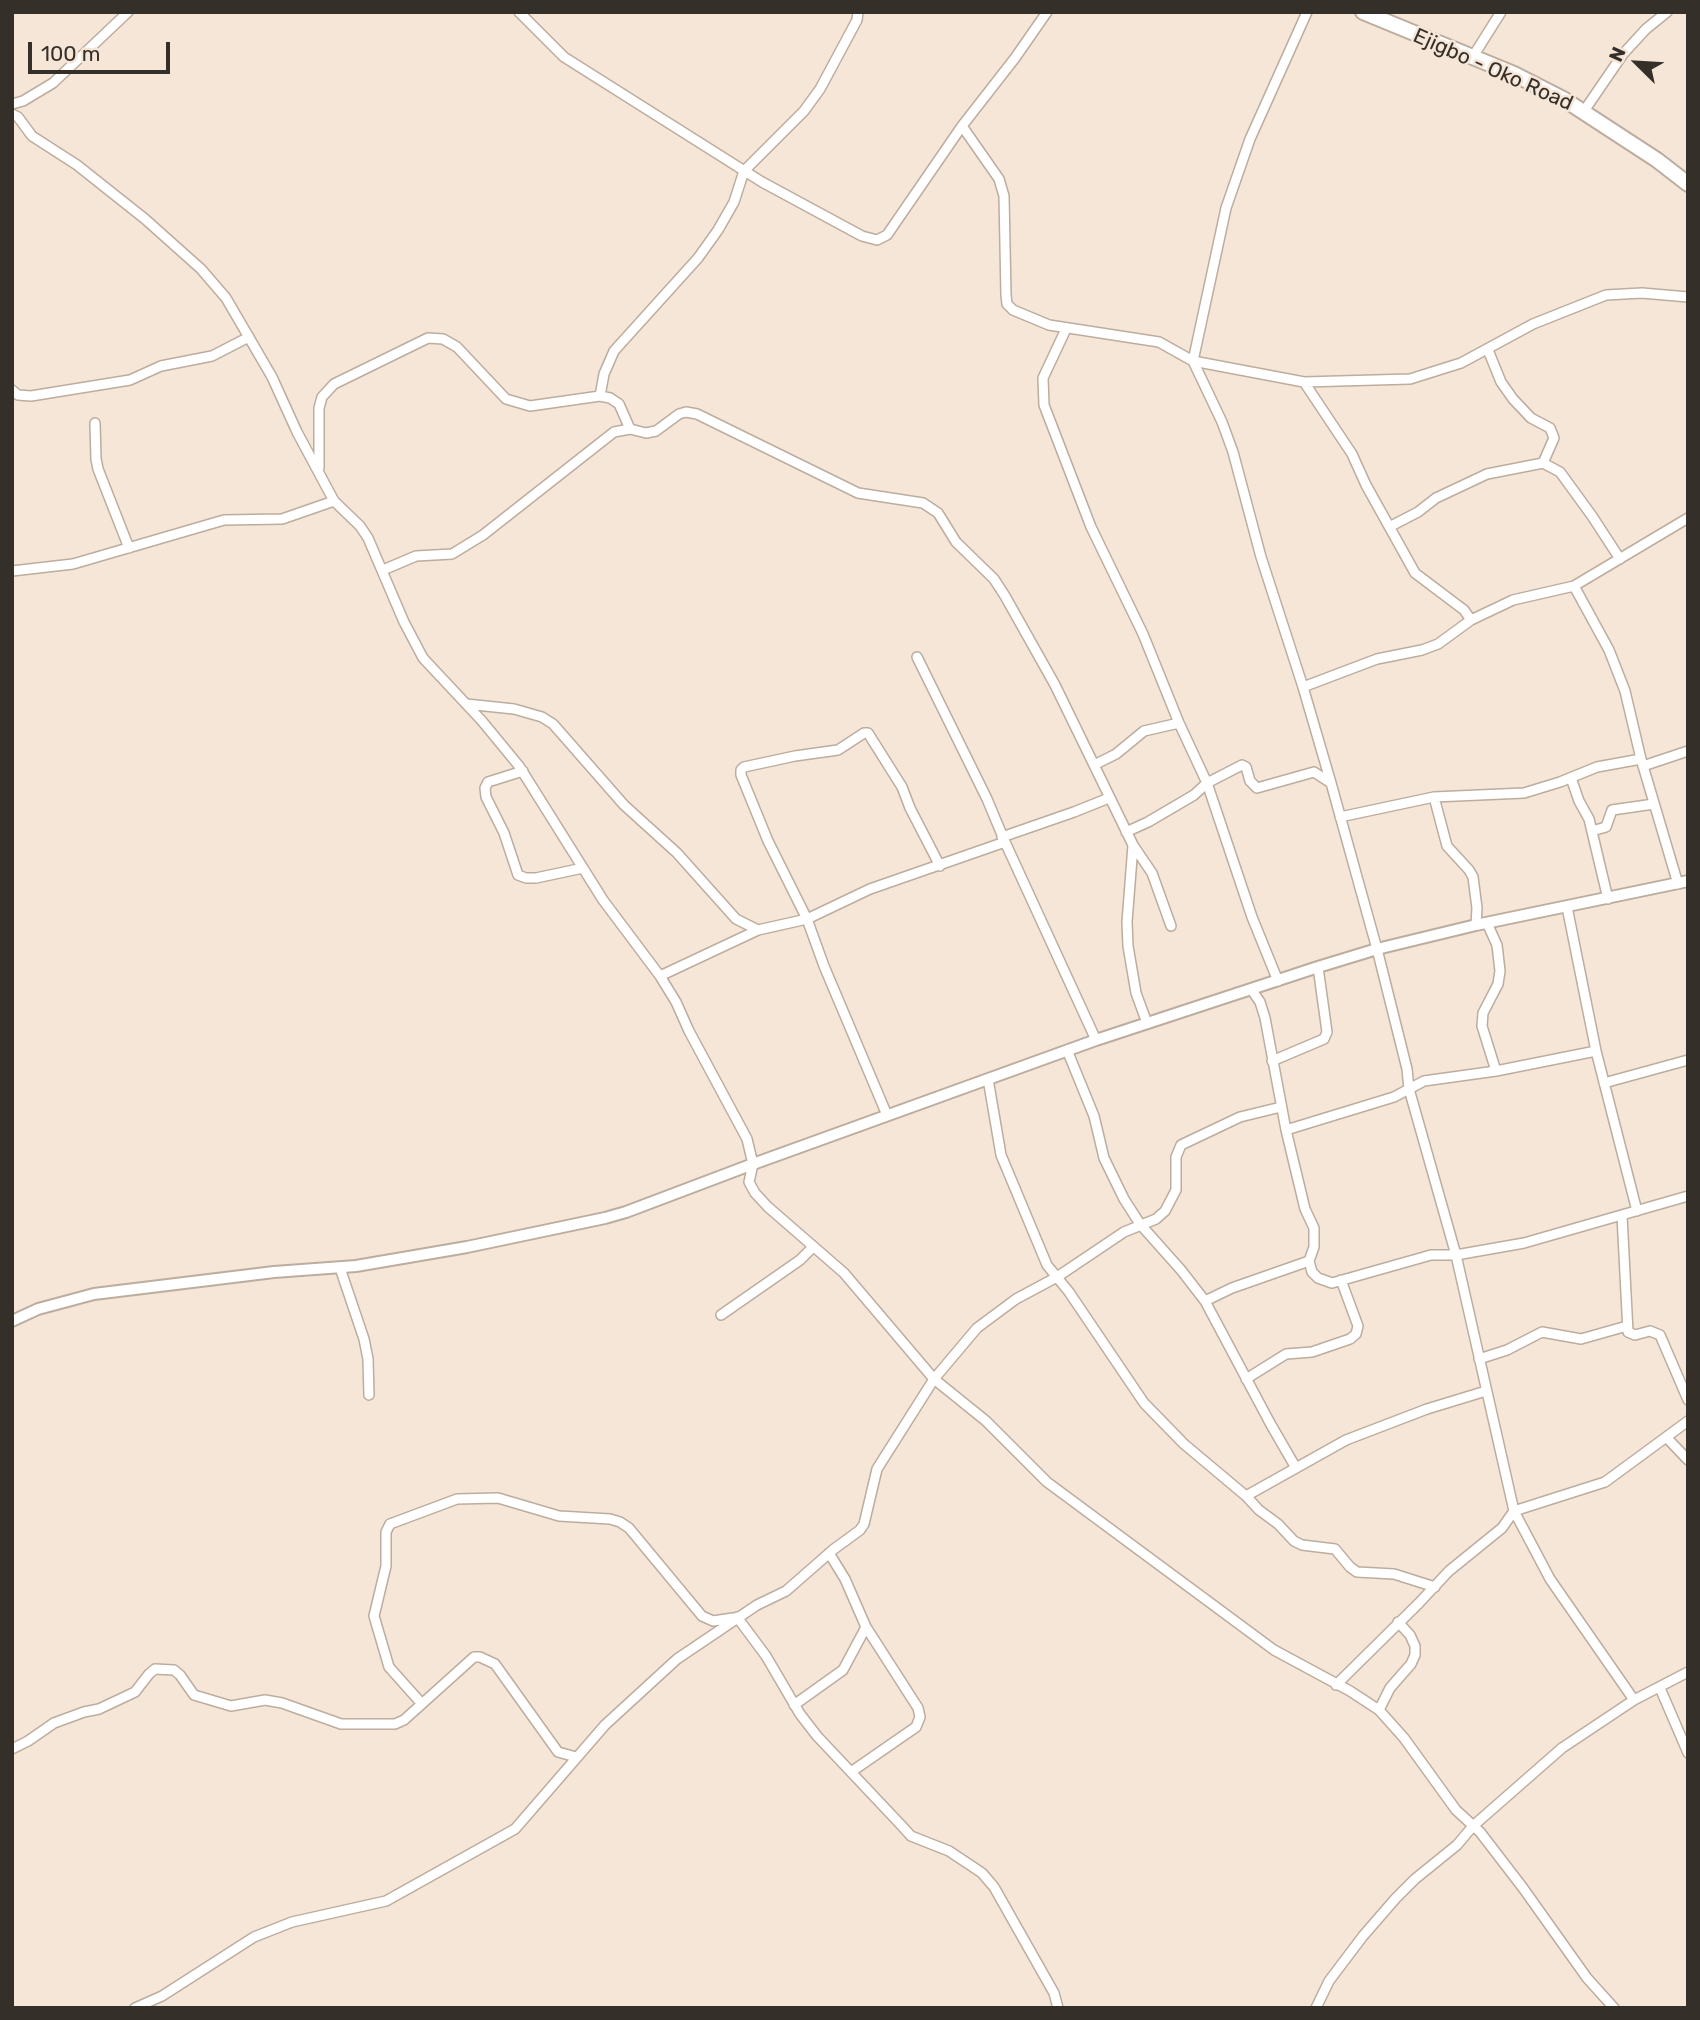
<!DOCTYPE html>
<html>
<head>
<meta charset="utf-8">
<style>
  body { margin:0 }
  #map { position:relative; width:1700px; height:2020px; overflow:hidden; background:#f6e6d7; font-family:Rubik,sans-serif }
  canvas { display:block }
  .frame { position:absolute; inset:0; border:14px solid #352f2a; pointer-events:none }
  .north { position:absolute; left:1602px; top:28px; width:70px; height:70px; -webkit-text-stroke:5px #f6e6d7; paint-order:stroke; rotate:294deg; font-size:19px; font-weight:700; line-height:28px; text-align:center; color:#352f2a }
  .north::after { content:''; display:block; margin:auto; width:24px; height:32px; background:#352f2a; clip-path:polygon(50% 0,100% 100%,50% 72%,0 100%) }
  .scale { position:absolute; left:28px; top:42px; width:142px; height:32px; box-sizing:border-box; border:4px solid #352f2a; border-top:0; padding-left:9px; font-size:21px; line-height:24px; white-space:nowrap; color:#352f2a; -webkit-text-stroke:5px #f6e6d7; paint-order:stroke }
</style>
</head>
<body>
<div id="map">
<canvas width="1700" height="2020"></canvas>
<div class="frame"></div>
<div class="north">N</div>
<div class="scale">100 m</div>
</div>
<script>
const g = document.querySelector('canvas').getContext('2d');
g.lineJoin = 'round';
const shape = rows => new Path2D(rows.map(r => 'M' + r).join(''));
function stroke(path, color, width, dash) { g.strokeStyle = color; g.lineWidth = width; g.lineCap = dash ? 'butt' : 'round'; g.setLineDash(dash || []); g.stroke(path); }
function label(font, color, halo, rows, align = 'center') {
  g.font = font + ' Rubik,sans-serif'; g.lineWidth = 5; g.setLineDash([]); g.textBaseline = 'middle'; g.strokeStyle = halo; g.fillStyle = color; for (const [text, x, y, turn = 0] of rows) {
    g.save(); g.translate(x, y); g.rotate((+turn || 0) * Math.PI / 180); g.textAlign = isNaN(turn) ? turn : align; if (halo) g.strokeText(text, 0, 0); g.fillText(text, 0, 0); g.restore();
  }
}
const minor = shape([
  [519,12,564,57,762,182,862,236,877,240,887,235,962,126,1015,58,1047,12],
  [1307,12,1250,139,1226,208,1193,361,1222,422,1233,452,1261,557,1303,687,1331,783,1377,949,1407,1069,1409,1089,1456,1255,1514,1511,1550,1579,1634,1700],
  [1472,58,1501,12],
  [12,104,23,101,53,83,128,12],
  [1584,111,1623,54,1646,29,1667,12],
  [12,114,18,117,32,136,77,165,145,219,201,269,226,298,272,377,297,432,334,501,360,526,368,538,404,622,423,658,482,721,519,766,603,900,660,976,676,1002,689,1031,747,1139,753,1164,749,1182,755,1193,768,1207,844,1273,934,1379,986,1421,1047,1482,1274,1650,1350,1691,1379,1710,1404,1738,1456,1810,1480,1832,1523,1888,1587,1978,1614,2008],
  [962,126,999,179,1004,196,1006,295,1007,304,1013,310,1049,325,1159,342,1193,361,1304,382,1410,379,1461,363,1533,324,1606,295,1642,293,1688,297],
  [1066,329,1043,378,1044,405,1091,527,1143,634,1179,723,1207,783,1252,917,1278,981],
  [1488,350,1501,382,1513,399,1531,418,1550,428,1554,438,1543,463],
  [1304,382,1352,454,1366,485,1415,573,1464,610,1471,620],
  [12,390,18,395,31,396,130,380,161,366,212,356,249,337],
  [600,396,604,374,614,351,698,258,718,230,734,202,744,171,804,111,820,89,857,20,858,12],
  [95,423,96,459,98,469,129,548],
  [319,468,319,408,322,397,334,384,428,338,443,339,457,347,506,399,530,406,600,396,610,398,619,404,630,429],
  [1391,526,1418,512,1436,498,1487,474,1543,463,1560,472,1592,516,1620,559],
  [383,570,416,556,452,554,483,535,614,432,630,429,646,433,656,431,679,414,686,412,697,414,858,493,923,503,938,513,956,542,994,579,1005,596,1055,685,1133,845,1152,873,1171,926],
  [12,571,73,564,224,520,282,519,334,501],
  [1574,586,1609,650,1625,691,1641,759,1678,884],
  [917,657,987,799,1005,842,1096,1040],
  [1303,687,1377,659,1422,650,1438,644,1471,620,1513,600,1574,586,1688,518],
  [466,704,514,709,542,717,553,724,624,805,677,853,736,919,758,930],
  [1094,765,1116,754,1144,731,1179,723],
  [1643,766,1688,751],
  [523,771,488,782,485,788,486,797,504,833,518,875,526,878,536,878,583,868],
  [1571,778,1579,801,1589,819,1608,899],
  [1434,797,1447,846,1469,870,1473,877,1477,908,1476,925],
  [1340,817,1434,797,1524,793,1560,782,1597,767,1641,759],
  [1592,831,1606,827,1612,810,1654,804],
  [1126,832,1148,822,1194,795,1207,783,1242,765,1246,767,1250,781,1257,788,1314,772,1331,783],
  [1002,837,1074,812,1109,798],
  [1133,845,1127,922,1128,946,1136,993,1147,1023],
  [1567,907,1596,1051,1637,1211],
  [1487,923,1497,945,1500,971,1498,984,1483,1013,1482,1026,1496,1071],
  [660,976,758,930,807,919,870,889,1005,842],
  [1251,989,1260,1002,1265,1018,1286,1130,1305,1209,1314,1228,1314,1247,1309,1261,1312,1272,1318,1278,1332,1283,1431,1255,1456,1255,1524,1243,1688,1196],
  [1067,1050,1094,1116,1104,1158,1124,1199,1140,1224,1181,1270,1205,1301,1270,1423,1296,1468],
  [1272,1061,1324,1039,1327,1032,1318,967],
  [988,1079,1001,1155,1047,1265,1069,1292,1144,1403,1184,1444,1246,1496,1259,1510,1278,1524,1294,1541,1302,1545,1335,1549,1350,1567,1357,1572,1394,1574,1435,1587],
  [1604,1083,1688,1060],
  [887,1115,824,966,807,919,768,841,741,775,741,770,744,767,795,756,838,750,864,733,868,733,902,787,910,808,940,866],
  [1286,1130,1394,1097,1424,1081,1496,1071,1596,1051],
  [1622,1216,1628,1332,1635,1335,1650,1331,1660,1335,1688,1400],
  [340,1268,364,1339,368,1359,369,1395],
  [1205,1301,1232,1288,1309,1261],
  [721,1315,800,1260,813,1247],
  [1479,1359,1507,1350,1542,1332,1581,1339,1627,1326],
  [1246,1379,1286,1354,1312,1352,1350,1339,1356,1334,1358,1326,1341,1280],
  [1666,1437,1688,1460],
  [1246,1496,1346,1440,1427,1409,1486,1391],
  [829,1553,845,1579,866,1627,918,1708,920,1717,916,1727,851,1772],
  [737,1617,766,1656,800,1714,817,1736,901,1825,911,1836,949,1851,982,1873,994,1887,1054,1993,1058,2008],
  [1336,1685,1419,1603,1449,1571,1502,1528,1514,1511,1605,1482,1688,1421],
  [1660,1688,1688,1753],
  [422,1704,389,1667,374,1616,386,1566,386,1532,390,1524,457,1499,498,1498,559,1516,610,1519,620,1522,629,1528,702,1616,713,1621,733,1618],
  [794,1705,843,1670,866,1627],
  [1379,1710,1390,1688,1411,1664,1415,1655,1415,1646,1410,1635,1398,1622],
  [12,1749,28,1741,54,1723,84,1712,99,1709,135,1692,149,1674,155,1669,174,1670,180,1675,194,1695,231,1706,265,1700,282,1703,341,1724,395,1724,404,1720,474,1657,480,1657,495,1664,558,1752,576,1757],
  [135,2008,162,1996,254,1937,292,1922,386,1901,515,1829,605,1725,677,1659,757,1605,786,1591,834,1549,860,1530,864,1524,877,1469,934,1379,977,1328,1016,1299,1057,1277,1124,1232,1156,1219,1165,1211,1176,1190,1176,1157,1181,1145,1240,1117,1281,1107],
  [1316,2008,1329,1981,1363,1936,1396,1898,1415,1879,1457,1845,1473,1826,1562,1748,1634,1700,1688,1672]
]);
const tertiary = shape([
  [12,1321,38,1309,94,1294,274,1272,356,1266,467,1247,605,1218,626,1212,753,1164,1096,1040,1318,967,1377,949,1476,925,1688,881]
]);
const primary = shape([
  [1363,12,1514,74,1565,100,1657,160,1688,184]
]);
stroke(minor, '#bcad9e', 12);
stroke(tertiary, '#bcad9e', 14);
stroke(primary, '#bcad9e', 18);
stroke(minor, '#fff', 9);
stroke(tertiary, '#fff', 10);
stroke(primary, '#fff', 14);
label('21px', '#352f2a', '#f6e6d7', [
  ["Ejigbo - Oko Road",1493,70,24]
]);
</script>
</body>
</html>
